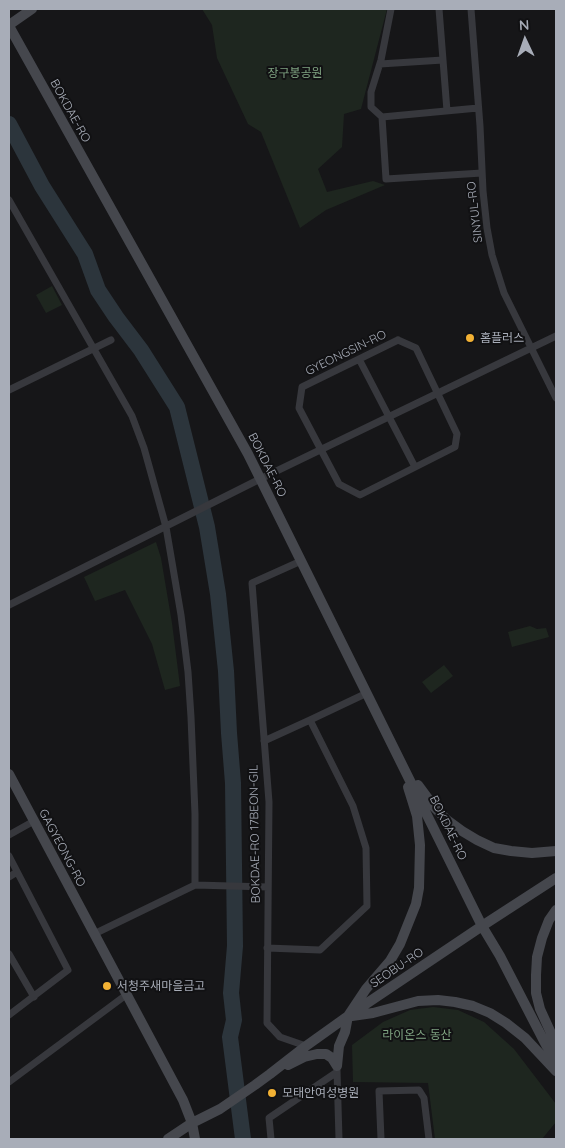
<!DOCTYPE html>
<html>
<head>
<meta charset="utf-8">
<style>
  body { margin:0 }
  #map { position:relative; width:565px; height:1148px; overflow:hidden; background:#161618; font-family:Quicksand,sans-serif }
  canvas { display:block }
  .frame { position:absolute; inset:0; border:10px solid #a8adb8; pointer-events:none }
  .north { position:absolute; left:500px; top:15px; width:50px; height:50px; -webkit-text-stroke:4px #111113; paint-order:stroke; rotate:357deg; font-size:14px; font-weight:700; line-height:20px; text-align:center; color:#a8adb8 }
  .north::after { content:''; display:block; margin:auto; width:18px; height:22px; background:#a8adb8; clip-path:polygon(50% 0,100% 100%,50% 72%,0 100%) }
</style>
</head>
<body>
<div id="map">
<canvas width="565" height="1148"></canvas>
<div class="frame"></div>
<div class="north">N</div>
</div>
<script>
const g = document.querySelector('canvas').getContext('2d');
g.lineJoin = 'round';
function fillPath(path, color) { g.fillStyle = color; g.fill(path, 'evenodd'); }
const shape = rows => new Path2D(rows.map(r => 'M' + r).join(''));
function stroke(path, color, width, dash) { g.strokeStyle = color; g.lineWidth = width; g.lineCap = dash ? 'butt' : 'round'; g.setLineDash(dash || []); g.stroke(path); }
function label(font, color, halo, rows, align = 'center') {
  g.font = font + ' Quicksand,"Noto Sans KR",sans-serif'; g.lineWidth = 4; g.setLineDash([]); g.textBaseline = 'middle'; g.strokeStyle = halo; g.fillStyle = color; for (const [text, x, y, turn = 0] of rows) {
    g.save(); g.translate(x, y); g.rotate((+turn || 0) * Math.PI / 180); g.textAlign = isNaN(turn) ? turn : align; if (halo) g.strokeText(text, 0, 0); g.fillText(text, 0, 0); g.restore();
  }
}
fillPath(shape([
  [202,9,387,9,361,109,344,114,342,147,318,169,327,192,373,181,385,185,326,210,300,228,261,132,248,124,217,58,212,25],
  [52,286,62,305,46,313,36,295],
  [156,542,161,558,172,623,180,686,165,690,152,644,125,590,95,601,84,577],
  [530,626,537,629,546,628,549,637,512,647,508,632],
  [444,665,453,676,431,693,422,682],
  [433,1007,458,1010,484,1022,514,1049,556,1104,556,1122,542,1139,435,1139,428,1083,353,1082,352,1045,383,1022,410,1010]
]), '#1e261f');
stroke(shape([
  [9,124,42,186,85,254,98,290,116,317,141,350,177,407,207,527,218,594,226,671,229,733,233,783,235,946,231,993,234,1020,230,1037,243,1139]
]), '#2c353c', 16);
stroke(shape([
  [391,9,381,60,371,92,371,107,382,117,478,108],
  [439,9,447,111],
  [471,9,480,126,483,191,487,228,492,255,504,293,556,398],
  [380,64,443,60],
  [382,117,386,179,482,173],
  [9,200,132,416,144,448,166,527,181,615,188,672,191,717,195,814,195,885],
  [398,340,416,348,457,434,455,447,360,495,339,484,299,408,302,387,398,340],
  [359,359,415,467],
  [9,390,111,340],
  [301,561,252,583,269,802,267,1023,280,1037,306,1046],
  [9,605,260,479,556,336],
  [310,720,367,693],
  [264,741,310,720,353,806,366,848,367,906,320,950,267,948],
  [9,835,34,821],
  [9,856,68,970,9,1015],
  [9,877,17,872],
  [94,934,195,885,268,887],
  [9,954,34,997],
  [337,1070,339,1139],
  [9,1082,126,995],
  [271,1139,269,1118,337,1072],
  [381,1139,379,1091,419,1090,424,1098,429,1139]
]), '#37383d', 7);
stroke(shape([
  [9,25,32,9],
  [9,26,248,454,482,926,500,956,546,1045,556,1059],
  [9,774,183,1100,192,1123,195,1139],
  [418,785,435,808,447,820,462,831,477,840,494,848,511,851,532,853,556,851],
  [556,910,549,920,542,938,537,957,536,975,536,993,540,1009,556,1044],
  [352,1016,373,1013,418,1001,438,1000,455,1002,473,1006,490,1013,506,1023,525,1038,556,1071],
  [288,1065,304,1057,317,1054,326,1054,332,1058,337,1066],
  [337,1066,339,1046,345,1032,348,1016,366,989,390,961,400,944,416,904,419,888,420,845,417,816,408,787],
  [168,1139,192,1123,220,1109,255,1085,270,1074,306,1046,348,1016,482,926,556,878]
]), '#45474d', 10);
for (const [x, y, r, color] of [
  [470,338,5,"#f2b134"],
  [107,986,5,"#f2b134"],
  [272,1093,5,"#f2b134"]
]) { const dot = new Path2D(); dot.arc(x, y, r, 0, 2 * Math.PI); g.fillStyle = color; g.fill(dot); stroke(dot, '#111113', 2); }
label('12px', '#7fa381', '#111113', [
  ["장구봉공원",295,73],
  ["라이온스 동산",417,1035]
]);
label('12px', '#a8adb8', '#111113', [
  ["BOKDAE-RO",70,111,61],
  ["SINYUL-RO",475,212,-97],
  ["GYEONGSIN-RO",346,353,-26],
  ["BOKDAE-RO",267,465,63],
  ["BOKDAE-RO",448,828,64],
  ["BOKDAE-RO 17BEON-GIL",255,834,-91],
  ["GAGYEONG-RO",62,848,62],
  ["SEOBU-RO",397,968,-34]
]);
label('12px', '#a8adb8', '#111113', [
  ["홈플러스",480,338],
  ["서청주새마을금고",117,986],
  ["모태안여성병원",282,1093]
], 'left');
</script>
</body>
</html>
